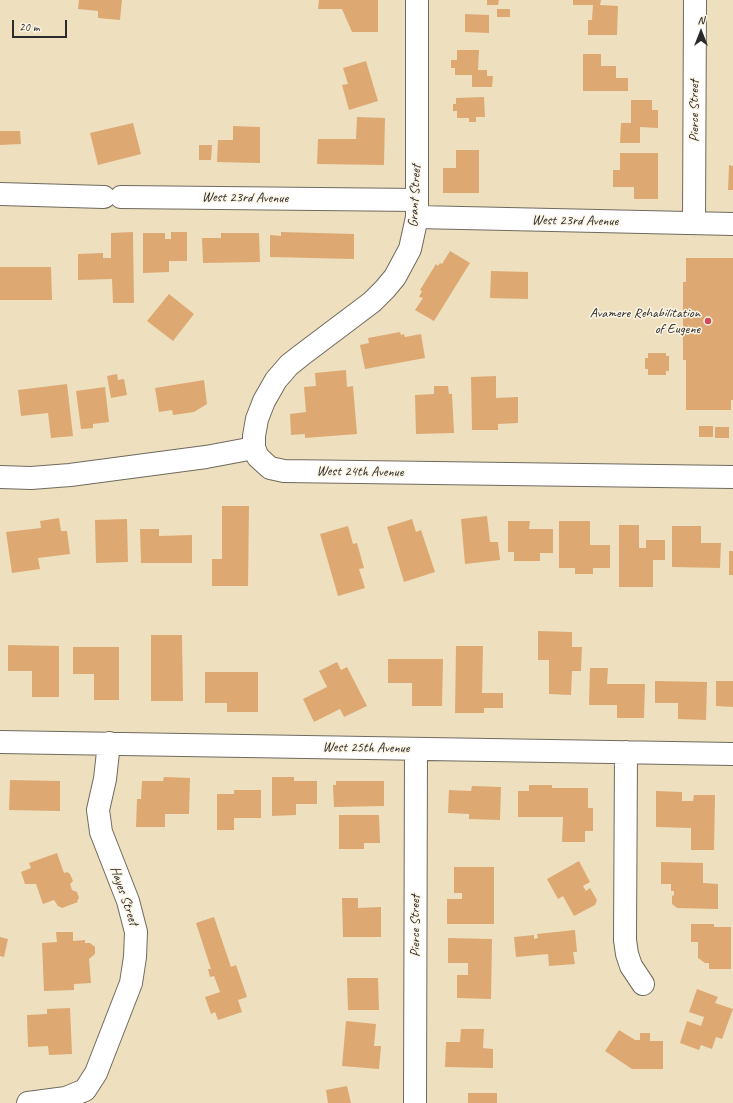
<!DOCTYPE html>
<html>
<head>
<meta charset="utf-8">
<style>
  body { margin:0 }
  #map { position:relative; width:733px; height:1103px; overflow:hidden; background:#eee0be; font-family:Caveat,sans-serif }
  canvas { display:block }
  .north { position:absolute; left:681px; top:12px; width:40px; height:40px; -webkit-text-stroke:3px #fcf5e5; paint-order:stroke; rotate:0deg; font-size:11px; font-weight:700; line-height:16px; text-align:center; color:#2b2b2b }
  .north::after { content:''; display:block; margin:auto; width:14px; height:18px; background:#2b2b2b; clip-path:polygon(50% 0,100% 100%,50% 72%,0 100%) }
  .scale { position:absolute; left:12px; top:20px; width:55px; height:18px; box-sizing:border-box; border:2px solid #2b2b2b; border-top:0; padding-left:5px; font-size:12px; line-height:14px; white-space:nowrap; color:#2b2b2b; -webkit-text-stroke:3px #fcf5e5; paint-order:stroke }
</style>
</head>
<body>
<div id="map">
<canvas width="733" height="1103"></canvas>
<div class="north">N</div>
<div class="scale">20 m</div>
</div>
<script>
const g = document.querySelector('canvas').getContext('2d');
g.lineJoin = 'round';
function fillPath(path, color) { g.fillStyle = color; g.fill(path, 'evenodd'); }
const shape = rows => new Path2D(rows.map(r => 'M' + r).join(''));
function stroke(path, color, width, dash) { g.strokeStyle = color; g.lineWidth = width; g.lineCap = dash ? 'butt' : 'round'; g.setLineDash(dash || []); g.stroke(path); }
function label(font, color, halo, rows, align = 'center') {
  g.font = font + ' Caveat,sans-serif'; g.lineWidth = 3; g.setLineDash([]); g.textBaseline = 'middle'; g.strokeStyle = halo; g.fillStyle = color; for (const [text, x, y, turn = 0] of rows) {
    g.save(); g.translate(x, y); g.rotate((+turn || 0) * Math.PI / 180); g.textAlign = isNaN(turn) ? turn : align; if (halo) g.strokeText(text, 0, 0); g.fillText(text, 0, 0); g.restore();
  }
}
fillPath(shape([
  [79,0,122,0,120,20,98,18,98,11,78,9],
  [319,0,378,0,378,32,352,32,342,9,318,9],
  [487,0,499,0,498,5,487,5],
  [573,0,601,0,600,5,618,6,617,35,588,35,588,20,592,20,593,5,573,5],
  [497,9,510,9,510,17,497,17],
  [465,14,489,15,489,33,465,32],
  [457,50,479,50,478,70,487,70,487,76,493,76,492,87,472,87,472,75,455,75,455,68,451,68,451,60,457,60],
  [583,54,601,54,601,66,616,66,616,78,628,78,628,91,583,91],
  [366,61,378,101,349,110,342,85,348,84,343,68],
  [484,97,485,117,476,117,476,122,469,122,469,118,457,118,457,111,453,111,453,104,456,104,456,98],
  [631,100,652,100,652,110,658,110,658,128,640,127,640,143,620,143,621,123,631,123],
  [357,117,385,118,384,165,317,164,318,139,356,139],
  [133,123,141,154,98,165,90,133],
  [233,126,260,127,260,163,217,162,218,140,233,140],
  [0,131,20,131,21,144,0,145],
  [199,145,212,145,211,160,199,160],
  [456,150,479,150,479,193,443,193,443,168,456,168],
  [620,153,658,153,658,199,634,199,634,187,613,187,613,170,620,170],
  [729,165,733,166,733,190,728,190],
  [133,232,134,303,113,303,112,279,78,280,78,254,103,253,103,258,111,258,111,233],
  [171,232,187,232,187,261,169,261,169,272,143,273,143,233,165,233,165,239,171,239],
  [281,232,354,234,354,259,270,257,270,235,281,236],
  [221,233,259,233,260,262,203,263,202,238,221,238],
  [450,251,470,263,434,321,415,310,423,298,419,297,422,291,420,290,436,264,438,266,440,263,442,264],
  [686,258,733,258,733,400,731,400,731,410,686,410,686,360,683,360,683,282,686,282],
  [0,267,51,267,52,300,0,300],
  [491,271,528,272,528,299,490,298],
  [169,294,194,314,173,341,147,321],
  [400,332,401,335,404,334,405,337,421,334,425,358,365,369,360,345,369,343,368,338],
  [648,353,666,353,666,356,669,356,669,371,666,371,666,375,648,375,648,369,645,369,645,358,648,358],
  [346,370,347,387,353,386,357,434,305,438,305,434,291,435,290,414,306,412,304,387,316,386,315,373],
  [117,374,118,380,124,379,127,395,111,398,107,376],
  [496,376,496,398,518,397,518,423,498,424,498,430,472,430,471,377],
  [204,380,207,404,194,412,173,415,172,410,159,412,155,388],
  [67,384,73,436,51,438,48,413,21,416,18,390],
  [434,386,448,386,449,394,452,394,454,433,416,434,415,395,434,394],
  [105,387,109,422,93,424,93,428,81,429,76,391],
  [699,426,713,426,713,437,699,437],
  [715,427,729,427,729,438,715,438],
  [222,506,249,506,248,586,212,586,212,559,222,559],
  [487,516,490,542,498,542,500,560,465,564,461,519],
  [59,518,61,531,67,531,70,554,38,558,40,569,12,573,6,532,41,528,40,521],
  [127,519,128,562,96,563,95,520],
  [412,519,416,532,421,530,435,572,404,582,387,527],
  [508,521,530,521,529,529,553,529,553,553,540,553,540,561,514,561,514,552,508,552],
  [559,521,590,521,590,545,610,545,610,568,593,568,593,574,575,574,575,568,559,568],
  [619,525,639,525,639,548,646,548,646,540,665,540,665,560,653,560,653,587,619,587],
  [348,526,353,544,357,543,364,568,359,569,365,588,338,596,320,534],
  [672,526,701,526,701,543,721,543,720,568,672,567],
  [140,529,159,529,159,536,192,535,192,563,141,563],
  [729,551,733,551,733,575,729,575],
  [538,631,572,632,572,647,582,647,581,671,572,671,571,695,549,694,549,660,538,660],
  [151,635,182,635,183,701,151,701],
  [8,645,59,646,59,697,32,697,32,671,8,671],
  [456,646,483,646,482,693,503,693,503,708,484,708,484,713,455,713],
  [73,647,119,647,119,700,94,700,94,674,73,674],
  [388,659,443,659,442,706,412,706,412,683,388,683],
  [337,662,341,670,347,667,367,706,344,717,340,709,314,722,303,699,327,687,319,671],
  [590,668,608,668,607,684,645,684,644,718,617,718,617,705,589,705],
  [205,672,258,672,258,712,227,712,227,703,205,703],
  [655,681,707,682,706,720,678,719,678,703,655,703],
  [716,681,733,681,733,707,716,706],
  [164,777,190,778,189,814,165,814,165,827,136,827,137,799,141,799,142,781,163,781],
  [272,777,294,777,294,781,317,781,317,804,296,804,296,815,272,816],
  [10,780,60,781,60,811,9,810],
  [336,781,384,781,384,806,334,807,333,785,336,785],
  [529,785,552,785,552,788,588,788,588,808,593,808,593,831,585,831,585,842,562,842,563,817,518,817,518,791,529,791],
  [472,786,501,787,500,820,469,819,469,814,448,813,449,790,471,791],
  [234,790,261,790,261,818,234,818,234,830,217,830,217,794,234,794],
  [656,791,682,792,682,801,693,801,694,795,715,795,714,850,691,850,691,828,656,827],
  [339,815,379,815,380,843,364,843,364,849,339,849],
  [57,853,64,873,67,872,70,874,73,881,70,884,72,890,77,892,79,898,77,901,78,902,62,908,58,906,54,900,43,904,36,884,25,884,21,872,31,868,29,863],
  [579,861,590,882,583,886,586,891,590,888,597,900,595,905,574,916,563,896,558,899,547,879],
  [661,862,703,863,703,883,718,884,718,909,677,908,672,904,672,896,674,895,674,891,671,891,671,884,661,884],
  [454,867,494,867,494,924,447,924,447,899,462,899,462,893,454,893],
  [342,898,358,898,358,908,381,907,381,937,343,937],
  [214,917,231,967,236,965,247,997,238,1000,242,1012,218,1020,215,1012,211,1014,205,997,220,992,214,976,210,977,208,969,211,969,196,923],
  [691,924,714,924,714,927,731,927,731,969,709,969,709,963,705,963,698,958,698,942,691,942],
  [575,930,577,952,573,952,575,964,549,966,548,954,516,957,514,937,534,935,534,939,538,938,537,934],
  [56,932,73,932,73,941,85,940,85,943,90,943,95,947,95,954,89,959,91,983,74,984,74,990,44,991,42,943,57,942],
  [0,937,8,939,4,957,0,956],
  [448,938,492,939,491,999,457,998,457,975,468,975,468,963,448,963],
  [347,978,378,978,379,1010,348,1010],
  [697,989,718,997,715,1003,733,1009,722,1039,716,1037,712,1049,701,1045,699,1050,680,1043,687,1021,701,1026,704,1017,689,1012],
  [70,1008,72,1054,49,1055,48,1046,28,1047,27,1015,47,1014,47,1009],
  [346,1021,376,1024,374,1046,381,1046,379,1069,342,1066],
  [461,1029,484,1029,483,1048,493,1049,493,1068,445,1067,446,1042,460,1042],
  [619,1030,635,1040,640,1040,640,1033,650,1033,650,1041,663,1041,663,1069,632,1069,605,1051],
  [347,1086,351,1103,328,1103,326,1090],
  [468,1093,497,1093,497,1103,468,1103]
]), '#dda872');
const minor = shape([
  [417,0,417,217,410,249,395,277,385,289,372,302,303,354,289,365,276,380,264,401,257,419,254,436,254,448,258,457,270,468,284,471,733,477],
  [0,194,104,197],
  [121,197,417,200],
  [417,217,733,224],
  [694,223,695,0],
  [0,477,31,478,70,475,206,457,254,448],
  [0,742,733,754],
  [626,752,625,940,627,954,631,966,643,984],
  [28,1103,66,1098,85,1090,96,1073,131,983,135,957,136,932,128,901,101,832,98,810,105,779,109,743],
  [415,1103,416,749]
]);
stroke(minor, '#6f6a5e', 24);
stroke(minor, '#fff', 22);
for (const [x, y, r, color] of [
  [708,321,4,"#d1495b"]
]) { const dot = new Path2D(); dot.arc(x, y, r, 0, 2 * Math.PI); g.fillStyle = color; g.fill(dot); stroke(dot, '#fcf5e5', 1.5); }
label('14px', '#2b2b2b', '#fcf5e5', [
  ["Pierce Street",694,111,-90],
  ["Grant Street",415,196,-87],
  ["West 23rd Avenue",245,198,1],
  ["West 23rd Avenue",575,221,1],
  ["West 24th Avenue",360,472,1],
  ["West 25th Avenue",366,748,1],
  ["Hayes Street",124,896,71],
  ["Pierce Street",415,926,-90]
]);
label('14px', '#2b2b2b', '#fcf5e5', [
  ["Avamere Rehabilitation",700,313],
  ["of Eugene",700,329]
], 'right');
</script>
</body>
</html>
